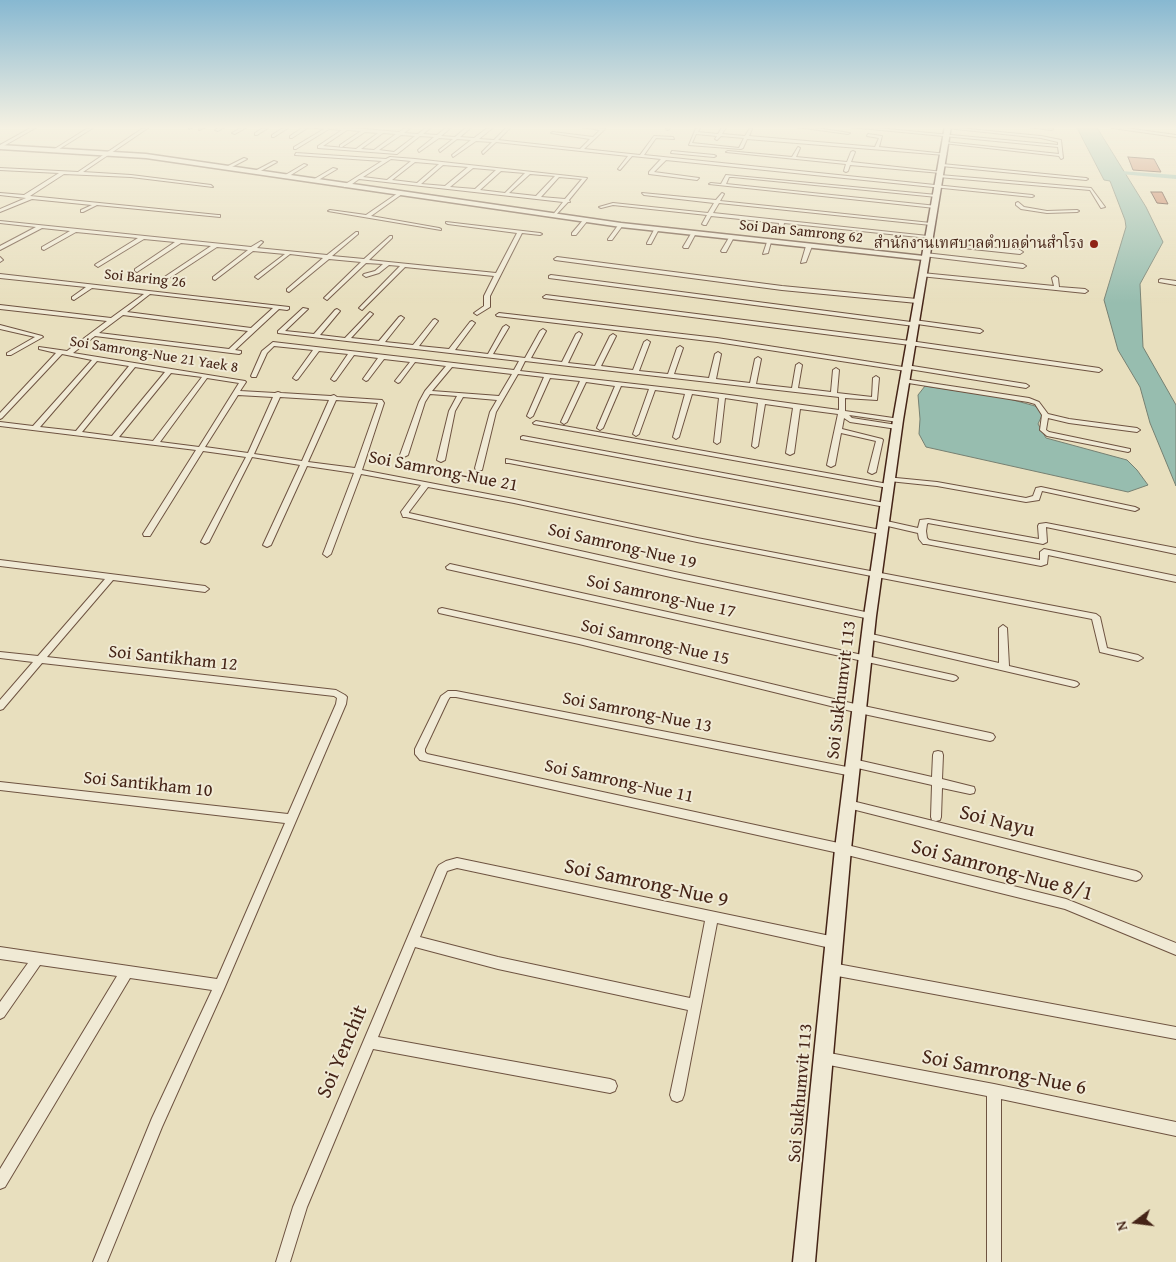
<!DOCTYPE html>
<html>
<head>
<meta charset="utf-8">
<style>
  body { margin:0 }
  #map { position:relative; width:1176px; height:1262px; overflow:hidden; background:#e8dfbe; font-family:"Gentium Book Plus",serif }
  canvas { display:block }
  .north { position:absolute; left:1111px; top:1197px; width:50px; height:50px; -webkit-text-stroke:4px #f0ead5; paint-order:stroke; rotate:255deg; font-size:14px; font-weight:700; line-height:20px; text-align:center; color:#452417 }
  .north::after { content:''; display:block; margin:auto; width:18px; height:22px; background:#452417; clip-path:polygon(50% 0,100% 100%,50% 72%,0 100%) }
</style>
</head>
<body>
<div id="map">
<canvas width="1176" height="1262"></canvas>
<div class="north">N</div>
</div>
<script>
const g = document.querySelector('canvas').getContext('2d');
g.lineJoin = 'round';
function fillPath(path, color) { g.fillStyle = color; g.fill(path, 'evenodd'); }
const shape = rows => new Path2D(rows.map(r => 'M' + r).join(''));
function stroke(path, color, width, dash) { g.strokeStyle = color; g.lineWidth = width; g.lineCap = dash ? 'butt' : 'round'; g.setLineDash(dash || []); g.stroke(path); }
function label(font, color, halo, rows, align = 'center') {
  g.font = font + ' "Gentium Book Plus","Noto Serif Thai",serif'; g.lineWidth = 4; g.setLineDash([]); g.textBaseline = 'middle'; g.strokeStyle = halo; g.fillStyle = color; for (const [text, x, y, turn = 0] of rows) {
    g.save(); g.translate(x, y); g.rotate((+turn || 0) * Math.PI / 180); g.textAlign = isNaN(turn) ? turn : align; if (halo) g.strokeText(text, 0, 0); g.fillText(text, 0, 0); g.restore();
  }
}
const water = shape([
  [1076,126,1096,126,1146,207,1163,242,1140,284,1143,347,1176,405,1176,486,1150,423,1140,387,1118,350,1104,300,1126,227,1125,220,1110,181,1104,180,1076,126],
  [925,386,1006,398,1035,406,1043,413,1038,424,1046,438,1127,460,1137,470,1148,485,1128,492,926,447,919,434,920,419,918,395,925,386]
]);
fillPath(water, '#97bdaf');
stroke(water, '#768072', 1);
fillPath(shape([
  [1107,170,1176,175,1176,179,1109,173,1107,170]
]), '#97bdaf');
const building = shape([
  [1128,157,1154,159,1161,172,1133,170,1128,157],
  [1151,192,1162,192,1168,204,1157,203,1151,192]
]);
fillPath(building, '#c78363');
stroke(building, '#452417', 1);
const minor = shape([
  [34,126,39,126,0,148,0,145,34,126],
  [91,126,96,126,56,151,53,150,91,126],
  [146,126,151,126,83,172,131,175,211,185,213,187,131,177,64,174,30,196,218,215,220,215,220,217,97,205,83,212,81,212,81,210,92,205,32,199,0,212,0,209,26,198,0,195,0,193,24,195,59,173,0,170,0,168,78,172,146,126],
  [190,126,195,126,189,129,190,126],
  [203,126,208,126,199,130,199,128,203,126],
  [222,126,227,126,218,131,215,130,222,126],
  [244,126,249,126,235,134,232,133,244,126],
  [266,126,271,126,257,135,255,135,255,133,266,126],
  [286,126,291,126,274,137,272,137,272,135,286,126],
  [305,126,330,126,399,132,408,126,413,126,404,133,418,134,428,126,433,126,423,134,437,135,448,126,453,126,441,136,455,137,468,126,473,126,460,137,474,138,490,126,495,126,479,139,494,140,508,126,512,126,498,140,580,149,590,139,551,133,553,132,593,137,600,130,575,126,589,126,605,129,584,149,640,155,654,136,673,137,674,139,656,138,644,155,1032,195,1034,196,1032,197,666,160,654,172,699,178,697,180,649,174,649,172,661,159,632,156,620,170,618,169,628,156,496,142,483,154,482,152,492,142,476,141,453,157,452,155,471,140,457,139,440,152,439,150,453,139,439,138,419,152,418,150,434,137,420,136,397,154,318,148,318,146,342,130,329,129,296,149,294,149,294,147,324,129,309,127,292,138,290,138,290,136,305,126],
  [347,130,361,131,340,145,340,147,342,147,365,132,378,133,356,149,323,146,347,130],
  [383,133,396,134,374,150,361,149,383,133],
  [401,135,415,136,394,152,379,150,401,135],
  [668,126,672,126,668,130,666,129,668,126],
  [697,126,701,126,698,132,718,134,723,126,727,126,722,134,745,136,750,128,752,129,749,136,875,147,879,138,867,136,868,134,882,136,879,147,947,154,945,155,747,139,743,148,741,149,689,145,697,126],
  [696,134,717,136,715,139,717,140,721,136,744,138,739,148,692,143,696,134],
  [789,126,802,126,850,133,848,134,789,126],
  [839,126,855,126,1058,145,1058,142,1041,138,946,128,948,127,1041,136,1061,140,1063,158,1061,159,1059,156,943,143,945,142,1059,154,1058,147,839,126],
  [1021,126,1036,126,1053,129,1051,130,1021,126],
  [1111,126,1176,135,1176,137,1112,128,1111,126],
  [798,147,800,148,796,157,847,162,851,152,853,151,855,152,851,162,943,172,941,173,850,165,848,171,846,172,844,171,846,164,726,152,728,151,792,157,798,147],
  [672,151,714,155,716,156,714,157,671,153,672,151],
  [296,153,386,159,390,157,415,159,587,178,569,200,570,202,568,202,554,217,552,216,563,202,359,179,348,187,344,187,344,185,382,161,295,155,296,153],
  [391,159,411,161,387,180,363,177,391,159],
  [415,162,439,164,417,183,392,180,415,162],
  [443,165,468,167,445,186,421,184,443,165],
  [473,168,496,170,475,189,450,187,473,168],
  [501,171,525,173,505,193,480,190,501,171],
  [530,174,555,176,536,196,509,193,530,174],
  [559,177,582,179,565,199,541,197,559,177],
  [244,158,247,159,228,169,224,168,244,158],
  [274,161,277,162,257,173,253,172,274,161],
  [304,164,307,165,286,178,282,177,304,164],
  [942,164,1086,178,1088,179,1086,180,941,166,942,164],
  [333,168,337,169,315,182,311,181,333,168],
  [726,175,937,195,939,196,937,197,733,177,729,177,726,184,937,206,937,208,935,208,709,184,711,183,721,184,726,175],
  [940,175,1091,188,1105,207,1101,208,1090,190,938,177,940,175],
  [398,193,402,194,371,216,439,228,441,229,441,230,328,211,330,210,366,215,398,193],
  [642,193,716,200,722,193,724,194,720,201,931,223,933,224,931,225,719,203,713,213,928,236,930,237,928,238,784,223,782,233,780,234,778,233,779,223,711,216,706,225,704,225,702,224,707,215,613,205,601,208,599,207,613,203,708,213,714,203,644,195,642,193],
  [1018,202,1024,207,1047,211,1077,210,1079,211,1077,212,1047,213,1021,209,1016,205,1016,203,1018,202],
  [584,219,588,220,576,235,572,235,572,233,584,219],
  [0,221,251,247,261,241,263,242,257,248,327,255,356,232,358,232,358,234,332,256,364,259,390,236,392,236,392,238,369,260,496,273,517,233,448,224,446,223,446,222,540,233,542,234,540,235,522,233,490,296,490,307,477,315,474,313,484,306,484,296,494,276,405,267,362,310,359,308,360,307,400,266,389,265,379,273,366,277,363,275,364,274,375,271,383,264,366,263,327,300,324,298,325,297,361,262,329,259,289,292,287,291,287,289,323,258,290,254,258,279,255,277,256,276,285,254,253,251,215,280,213,279,213,277,248,250,217,247,165,281,163,280,163,278,211,246,181,243,137,272,135,271,135,269,175,242,144,239,98,267,95,265,96,264,138,238,76,232,44,250,42,249,42,247,70,231,42,228,0,250,0,246,36,227,0,223,0,221],
  [619,224,623,225,612,240,608,240,608,239,619,224],
  [655,228,659,229,651,244,647,244,647,243,655,228],
  [692,232,696,233,688,248,684,248,683,247,692,232],
  [730,236,734,237,726,252,722,252,721,251,730,236],
  [769,241,771,242,768,253,763,254,767,242,769,241],
  [927,242,1020,250,1023,252,1020,254,925,244,925,242,927,242],
  [809,244,812,246,806,262,801,263,806,246,809,244],
  [925,253,1023,264,1026,266,1023,268,923,256,923,254,925,253],
  [0,257,3,260,0,262,0,257],
  [557,257,782,286,917,299,920,301,917,303,782,290,555,260,554,259,557,257],
  [922,273,1054,286,1052,278,1055,276,1058,278,1059,287,1085,289,1088,291,1085,293,920,276,919,275,922,273],
  [0,274,289,307,289,309,287,310,279,309,235,350,241,351,241,353,239,354,95,336,73,353,245,381,246,382,240,391,275,393,278,392,281,393,331,396,334,395,337,397,382,400,384,403,362,470,514,499,697,538,1096,614,1100,617,1107,648,1138,655,1143,658,1138,661,1100,652,1092,619,697,542,514,503,428,487,409,512,409,513,675,572,870,613,874,616,870,619,675,578,406,517,403,517,401,512,421,485,361,474,331,554,327,557,323,554,354,473,307,466,271,545,267,547,263,545,300,465,252,457,209,542,205,544,201,542,246,457,203,451,150,536,144,536,143,534,196,450,0,426,0,422,33,426,92,360,62,354,2,418,0,419,0,413,56,353,39,349,39,347,67,351,107,321,0,309,0,305,111,318,144,294,92,288,74,300,72,299,72,297,86,287,0,278,0,274],
  [150,294,273,308,251,328,127,312,150,294],
  [123,315,248,331,229,349,99,333,123,315],
  [97,361,129,366,76,431,40,427,97,361],
  [135,367,165,372,112,436,82,432,135,367],
  [171,373,202,377,153,441,119,437,171,373],
  [207,378,239,383,199,447,160,442,207,378],
  [238,395,273,397,248,453,205,447,238,395],
  [280,397,329,400,302,461,254,454,280,397],
  [336,400,378,403,355,468,308,462,336,400],
  [551,275,911,322,914,320,980,329,983,331,980,333,917,324,914,326,549,278,549,276,551,275],
  [1161,279,1176,281,1176,285,1159,282,1159,280,1161,279],
  [546,295,910,341,1099,368,1102,370,1099,372,910,345,544,298,543,297,546,295],
  [303,308,308,309,285,331,314,334,335,310,337,309,340,311,320,335,345,338,370,312,373,314,372,315,351,338,379,341,399,317,401,316,404,318,385,342,413,345,433,320,435,319,438,321,419,346,449,349,470,322,472,321,475,323,455,350,488,354,503,327,506,325,509,327,493,354,525,358,540,331,543,329,546,331,531,358,562,362,576,334,579,332,582,334,568,363,595,366,610,336,613,334,616,336,601,366,633,370,644,342,647,340,650,342,639,371,668,374,677,348,680,346,683,348,674,374,709,378,715,354,718,352,721,354,716,379,750,383,755,359,758,357,761,359,756,384,792,388,796,365,799,363,802,365,798,388,831,392,833,370,836,368,839,370,837,393,872,397,873,378,876,376,879,378,877,400,845,398,845,411,900,419,901,420,898,422,849,415,852,418,897,425,900,427,897,429,850,422,844,418,842,429,882,439,883,440,876,472,872,474,868,472,876,441,841,433,835,465,831,467,827,465,838,414,800,409,794,453,790,455,786,453,793,408,765,404,758,446,755,448,752,446,758,403,725,398,720,442,717,444,714,442,719,398,692,394,679,437,676,439,673,437,685,394,655,390,639,434,636,436,633,434,649,389,621,386,603,428,600,430,597,428,615,386,586,382,567,422,564,424,561,422,580,381,550,378,533,416,530,418,527,416,544,377,518,374,496,412,482,470,476,470,475,468,490,412,497,400,463,397,455,411,445,460,441,462,437,460,449,411,457,396,430,394,425,402,408,455,404,457,400,455,419,402,425,391,446,366,415,362,400,382,398,383,395,381,410,362,384,359,368,380,366,381,363,379,378,358,354,355,336,380,334,381,331,379,348,354,319,351,298,379,296,380,293,378,313,350,274,346,267,353,256,377,252,377,251,376,262,351,273,342,514,370,519,361,278,333,278,331,303,308],
  [525,361,839,397,839,410,722,394,520,371,525,361],
  [452,367,512,374,499,396,432,391,452,367],
  [499,313,717,338,903,367,906,365,1026,384,1029,386,1026,388,909,369,906,371,717,342,497,316,496,315,499,313],
  [0,325,42,336,43,337,11,355,7,355,7,353,35,337,0,329,0,325],
  [904,379,1029,398,1039,402,1048,414,1069,419,1137,428,1140,430,1137,432,1069,423,1048,418,1046,430,1049,432,1130,449,1130,451,1128,452,1047,436,1040,430,1042,415,1035,404,1028,402,902,382,902,380,904,379],
  [536,421,888,484,892,486,888,488,534,424,533,423,536,421],
  [523,436,885,503,889,505,885,507,521,439,521,437,523,436],
  [506,459,881,530,885,532,881,534,509,463,506,463,506,459],
  [886,477,937,482,1026,498,1033,496,1036,488,1041,487,1135,507,1139,509,1135,511,1042,491,1039,500,1026,502,937,486,889,481,885,479,886,477],
  [928,519,1039,539,1038,526,1039,524,1046,523,1176,548,1176,554,1046,527,1047,542,1043,544,928,523,927,524,926,531,927,538,929,540,1040,560,1040,552,1044,549,1176,576,1176,582,1048,555,1047,564,1041,566,926,544,923,544,919,539,918,533,879,524,878,522,882,520,918,528,920,520,928,519],
  [0,560,205,586,209,589,205,592,113,580,47,657,336,690,345,695,347,697,346,704,224,989,162,1127,107,1262,93,1262,152,1118,212,990,130,978,5,1187,0,1189,0,1169,117,976,40,965,4,1017,0,1019,0,1002,28,963,0,959,0,947,217,979,285,823,0,790,0,782,288,814,336,704,337,698,334,696,42,663,3,709,0,710,0,700,33,662,0,658,0,652,38,656,105,579,0,566,0,560],
  [450,564,953,675,956,676,958,678,956,680,953,681,447,569,446,567,450,564],
  [442,608,579,638,859,705,990,733,993,734,995,737,993,740,990,741,859,713,579,644,439,613,438,611,439,609,442,608],
  [1003,625,1007,628,1009,666,1074,681,1077,682,1079,684,1077,686,1074,687,867,639,863,636,867,633,999,663,999,628,1003,625],
  [448,691,456,691,852,768,856,769,857,772,856,775,852,776,456,697,450,697,448,700,425,749,425,752,427,754,843,844,1066,899,1176,943,1176,955,1065,909,843,854,420,760,415,754,415,749,441,696,448,691],
  [938,751,942,752,943,755,942,779,974,787,975,790,974,793,970,794,942,788,941,817,940,820,936,821,932,820,931,817,932,785,853,767,849,766,848,763,849,760,853,759,932,777,933,755,934,752,938,751],
  [848,800,1136,871,1140,873,1142,876,1140,879,1136,881,848,808,844,807,843,804,844,801,848,800],
  [457,858,835,937,839,939,841,943,839,947,835,949,717,923,684,1095,682,1100,677,1102,672,1100,670,1095,688,1010,498,969,415,947,378,1037,610,1079,615,1081,617,1086,615,1091,610,1093,373,1049,307,1207,290,1262,276,1262,293,1207,437,868,439,865,446,861,457,858],
  [457,868,705,921,690,998,498,957,420,937,447,871,457,868],
  [832,963,1176,1027,1176,1039,832,975,828,973,826,969,828,965,832,963],
  [824,1052,994,1084,1176,1122,1176,1136,1001,1099,1001,1262,987,1262,987,1096,824,1064,819,1063,818,1058,819,1053,824,1052]
]);
const tertiary = shape([
  [0,145,146,154,621,223,924,256,927,258,924,260,621,227,146,158,0,149,0,145]
]);
const secondary = shape([
  [945,126,951,126,903,420,876,616,851,849,815,1262,793,1262,835,849,864,616,893,420,945,126]
]);
stroke(minor, '#6e5341', 2);
stroke(tertiary, '#6e5341', 3);
stroke(secondary, '#452417', 3);
fillPath(minor, '#f0ead5');
fillPath(tertiary, '#f0ead5');
fillPath(secondary, '#f0ead5');
const sky = g.createLinearGradient(0, 0, 0, 303);
sky.addColorStop(0, '#87b8d1');
sky.addColorStop(0.42, '#f5f1e2');
sky.addColorStop(1, '#f5f1e200');
g.fillStyle = sky;
g.fillRect(0, 0, 1176, 303);
for (const [x, y, r, color] of [
  [1094,244,5,"#8f2418"]
]) { const dot = new Path2D(); dot.arc(x, y, r, 0, 2 * Math.PI); g.fillStyle = color; g.fill(dot); stroke(dot, '#f0ead5', 2); }
label('15px', '#452417', '#f0ead5', [
  ["Soi Dan Samrong 62",801,232,6],
  ["Soi Baring 26",145,279,6],
  ["Soi Samrong-Nue 21 Yaek 8",154,355,9]
]);
label('15px', '#452417', '#f0ead5', [
  ["สำนักงานเทศบาลตำบลด่านสำโรง",1084,244]
], 'right');
label('18px', '#452417', '#f0ead5', [
  ["Soi Samrong-Nue 21",443,472,11],
  ["Soi Samrong-Nue 19",622,547,13],
  ["Soi Samrong-Nue 17",661,597,12],
  ["Soi Samrong-Nue 15",655,643,13],
  ["Soi Santikham 12",173,659,6],
  ["Soi Sukhumvit 113",842,690,-83],
  ["Soi Samrong-Nue 13",637,713,11],
  ["Soi Samrong-Nue 11",619,782,12],
  ["Soi Santikham 10",148,785,6],
  ["Soi Sukhumvit 113",801,1093,-85]
]);
label('21px', '#452417', '#f0ead5', [
  ["Soi Nayu",997,822,14],
  ["Soi Samrong-Nue 8/1",1002,871,15],
  ["Soi Samrong-Nue 9",646,884,12],
  ["Soi Yenchit",343,1052,-67],
  ["Soi Samrong-Nue 6",1004,1073,11]
]);
</script>
</body>
</html>
